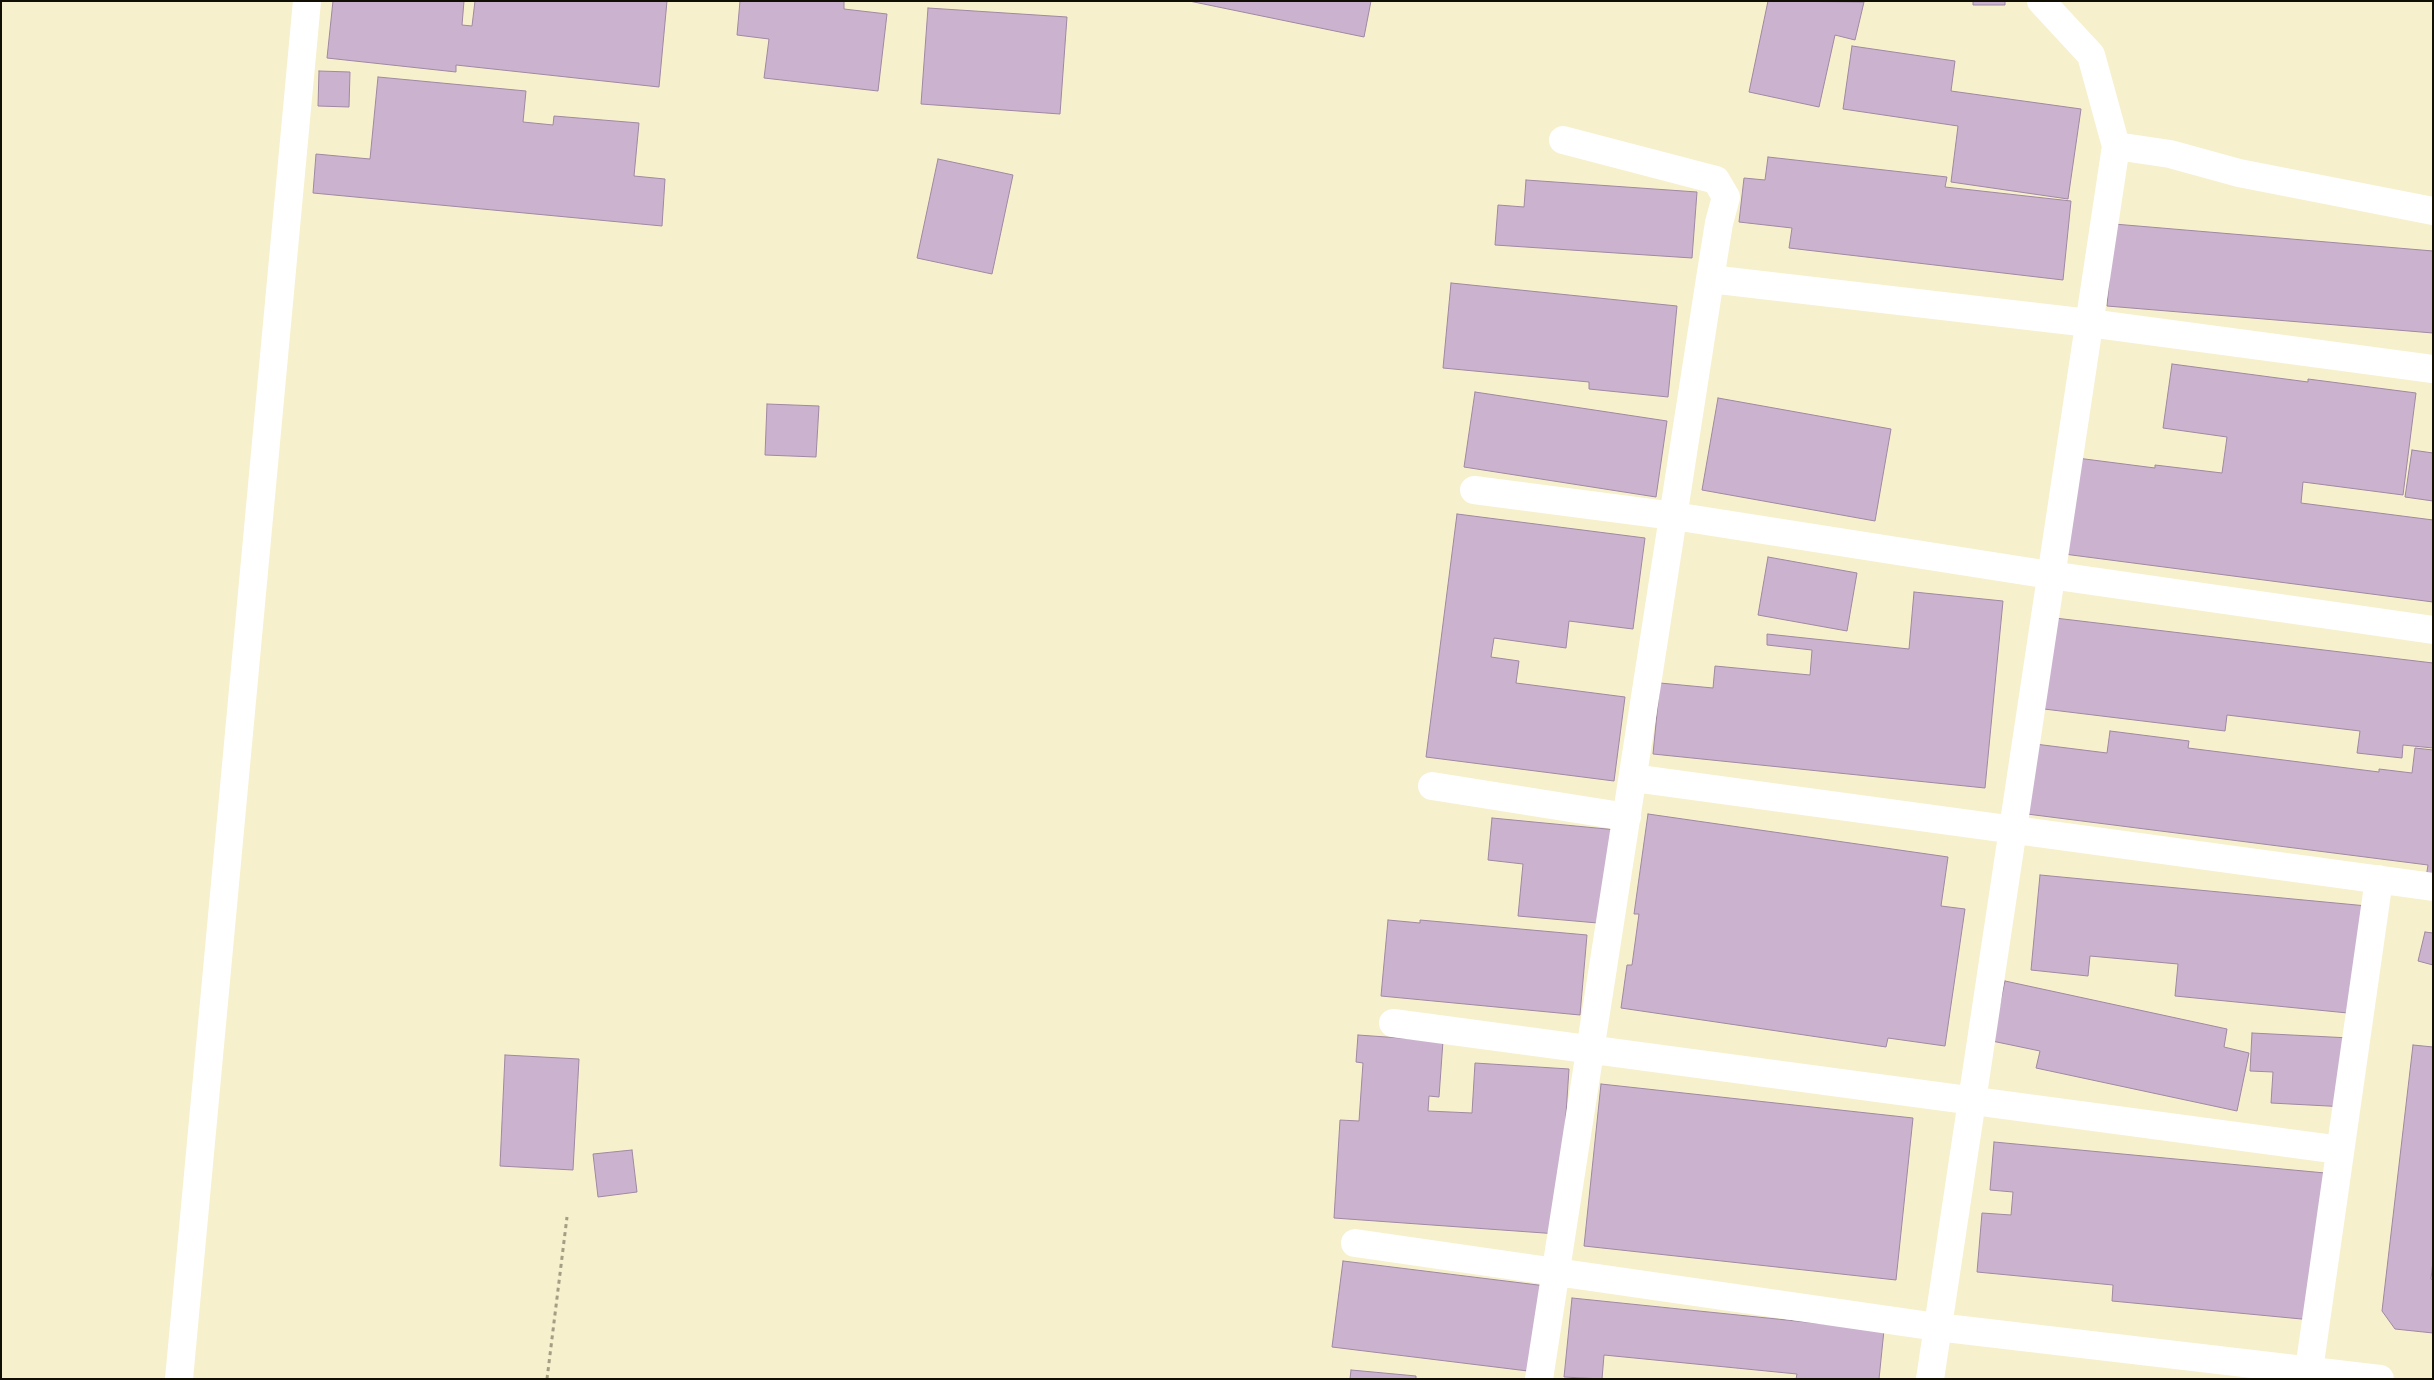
<!DOCTYPE html>
<html>
<head>
<meta charset="utf-8">
<style>
  body { margin:0 }
  #map { position:relative; width:2434px; height:1380px; overflow:hidden; background:#f7f0cd; font-family:Mulish,sans-serif }
  canvas { display:block }
  .frame { position:absolute; inset:0; border:2px solid #110f04; pointer-events:none }
</style>
</head>
<body>
<div id="map">
<canvas width="2434" height="1380"></canvas>
<div class="frame"></div>
</div>
<script>
const g = document.querySelector('canvas').getContext('2d');
g.lineJoin = 'round';
function fillPath(path, color) { g.fillStyle = color; g.fill(path, 'evenodd'); }
const shape = rows => new Path2D(rows.map(r => 'M' + r).join(''));
function stroke(path, color, width, dash) { g.strokeStyle = color; g.lineWidth = width; g.lineCap = dash ? 'butt' : 'round'; g.setLineDash(dash || []); g.stroke(path); }
const building = shape([
  [333,1,464,1,462,25,472,26,475,1,667,1,659,87,456,65,456,72,327,58,333,1],
  [740,1,844,1,844,9,887,14,878,91,764,78,769,39,737,35,740,1],
  [1189,1,1371,1,1364,37,1189,1],
  [1768,1,1864,2,1855,40,1835,35,1819,107,1749,92,1768,1],
  [1973,1,2005,1,2005,5,1973,5,1973,1],
  [928,8,1067,17,1060,114,921,104,928,8],
  [1852,46,1955,61,1951,91,2081,109,2068,199,1951,182,1958,126,1843,109,1852,46],
  [319,71,350,72,349,107,318,106,319,71],
  [378,77,526,91,523,122,553,125,554,116,639,123,634,176,665,179,662,226,313,193,316,154,370,159,378,77],
  [1768,157,1947,177,1945,187,2071,201,2063,280,1789,248,1792,228,1739,222,1744,178,1765,180,1768,157],
  [938,159,1013,175,992,274,917,258,938,159],
  [1526,180,1697,192,1692,258,1495,245,1498,205,1524,207,1526,180],
  [2114,224,2433,251,2433,333,2107,306,2114,224],
  [1451,283,1677,306,1668,397,1589,389,1589,382,1443,368,1451,283],
  [2172,364,2308,382,2308,379,2416,393,2403,495,2303,482,2301,503,2433,520,2433,602,2064,554,2077,458,2155,468,2155,465,2222,473,2227,437,2163,428,2172,364],
  [1475,392,1667,421,1656,497,1464,467,1475,392],
  [1718,398,1891,429,1875,521,1702,490,1718,398],
  [767,404,819,406,816,457,765,455,767,404],
  [2412,450,2433,453,2433,501,2405,497,2412,450],
  [1457,514,1645,538,1633,629,1569,621,1566,648,1494,638,1491,657,1519,661,1516,683,1625,697,1614,781,1426,757,1457,514],
  [1768,557,1857,573,1847,631,1758,615,1768,557],
  [1914,592,2003,601,1985,788,1653,754,1660,683,1713,688,1715,666,1810,675,1812,650,1767,645,1767,634,1909,649,1914,592],
  [2055,618,2433,663,2433,748,2403,745,2402,758,2357,753,2360,731,2227,715,2225,731,2044,709,2055,618],
  [2110,731,2189,741,2188,748,2379,772,2379,769,2412,773,2415,748,2433,750,2433,879,2426,878,2428,865,2027,814,2035,744,2107,753,2110,731],
  [1648,814,1948,857,1941,906,1965,909,1945,1046,1888,1038,1886,1047,1621,1008,1627,965,1632,965,1639,914,1634,914,1648,814],
  [1492,818,1617,830,1609,924,1518,916,1523,864,1488,860,1492,818],
  [2040,875,2367,906,2358,1014,2175,996,2178,964,2090,956,2088,976,2031,970,2040,875],
  [1388,920,1420,923,1420,920,1587,935,1580,1015,1381,996,1388,920],
  [2425,932,2433,933,2433,965,2418,961,2425,932],
  [2005,981,2227,1029,2224,1047,2249,1053,2237,1111,2036,1068,2040,1051,1992,1041,2005,981],
  [2252,1033,2350,1038,2347,1107,2271,1103,2273,1072,2250,1071,2252,1033],
  [1358,1035,1443,1041,1439,1097,1429,1096,1428,1111,1472,1113,1475,1063,1569,1069,1558,1234,1334,1218,1340,1120,1359,1121,1363,1063,1356,1062,1358,1035],
  [2413,1045,2433,1047,2433,1261,2431,1279,2433,1280,2433,1333,2395,1329,2382,1311,2413,1045],
  [505,1055,579,1059,573,1170,500,1166,505,1055],
  [1601,1084,1913,1118,1896,1280,1584,1246,1601,1084],
  [1994,1142,2325,1173,2312,1320,2112,1301,2113,1285,1977,1272,1982,1213,2011,1215,2013,1192,1990,1190,1994,1142],
  [632,1150,637,1192,598,1197,593,1154,632,1150],
  [1343,1261,1546,1286,1536,1372,1332,1347,1343,1261],
  [1572,1298,1884,1330,1879,1379,1796,1379,1797,1374,1604,1355,1602,1379,1564,1377,1572,1298],
  [1351,1370,1416,1376,1416,1379,1350,1379,1351,1370]
]);
fillPath(building, '#cbb3cf');
stroke(building, '#9f88a2', 1);
stroke(shape([
  [547,1379,567,1217]
]), '#a39e84', 3, [4, 4]);
stroke(shape([
  [2116,146,2170,154,2239,173,2433,211],
  [1710,279,2089,323,2433,369],
  [1474,490,1674,516,2050,575,2433,630],
  [1633,778,2433,887],
  [1432,786,1627,817],
  [1393,1023,2340,1150],
  [1355,1243,1937,1327,2380,1379],
  [2309,1370,2379,879],
  [179,1379,307,1],
  [1539,1379,1710,279,1719,223,1726,197,1716,180,1563,140],
  [1930,1379,2116,146,2091,55,2041,1]
]), '#fff', 28);
</script>
</body>
</html>
